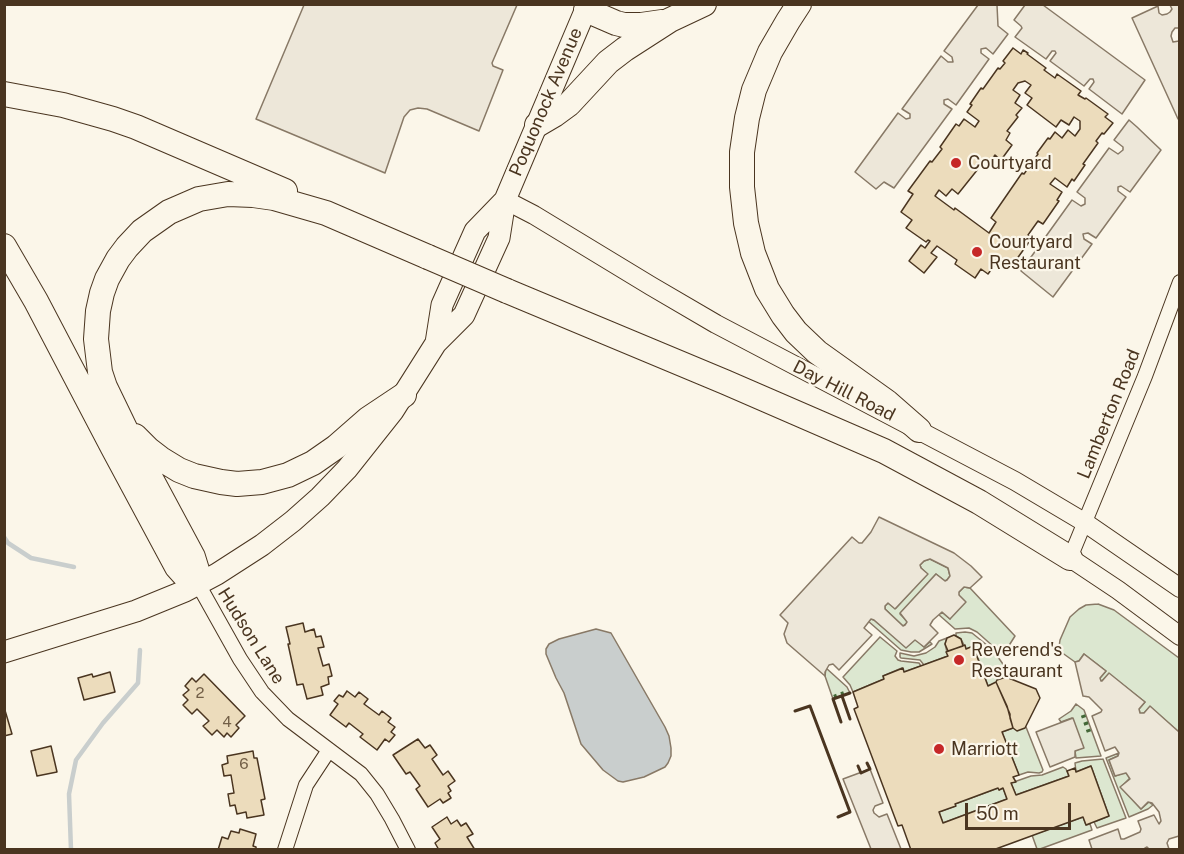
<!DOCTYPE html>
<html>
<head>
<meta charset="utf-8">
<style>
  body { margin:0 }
  #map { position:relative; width:1184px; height:854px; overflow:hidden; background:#fbf6e9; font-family:"Public Sans",sans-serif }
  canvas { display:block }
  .frame { position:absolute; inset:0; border:6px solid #4a3520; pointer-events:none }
  .scale { position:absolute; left:965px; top:803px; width:106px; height:27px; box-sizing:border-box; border:3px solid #4a3520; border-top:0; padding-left:8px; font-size:18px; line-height:21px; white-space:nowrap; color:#4a3520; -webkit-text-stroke:4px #fbf6e9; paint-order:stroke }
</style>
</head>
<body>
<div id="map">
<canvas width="1184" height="854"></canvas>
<div class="frame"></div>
<div class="scale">50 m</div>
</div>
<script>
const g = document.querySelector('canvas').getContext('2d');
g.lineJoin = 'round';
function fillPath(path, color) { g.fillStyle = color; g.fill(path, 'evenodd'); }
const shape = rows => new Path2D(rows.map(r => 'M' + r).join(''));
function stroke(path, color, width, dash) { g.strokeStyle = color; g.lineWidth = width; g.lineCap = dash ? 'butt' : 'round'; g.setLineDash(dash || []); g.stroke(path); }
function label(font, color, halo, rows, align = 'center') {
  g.font = font + ' "Public Sans",sans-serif'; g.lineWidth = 4.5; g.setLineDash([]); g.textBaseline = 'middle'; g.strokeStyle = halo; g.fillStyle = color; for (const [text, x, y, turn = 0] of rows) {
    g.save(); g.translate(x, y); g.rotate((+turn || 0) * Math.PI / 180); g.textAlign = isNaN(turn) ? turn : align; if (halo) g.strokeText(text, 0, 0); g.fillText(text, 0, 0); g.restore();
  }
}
const green = shape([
  [930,559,948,568,950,576,947,580,945,581,936,574,900,614,907,621,907,623,903,626,885,609,885,606,888,603,896,608,927,574,921,568,920,565,924,561,930,559],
  [964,587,970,588,1015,636,1003,655,977,632,969,628,955,629,938,614,943,613,950,619,959,596,958,593,964,587],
  [1098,604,1114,610,1179,658,1179,732,1150,707,1144,713,1140,714,1139,709,1145,702,1109,674,1101,682,1100,678,1106,671,1084,654,1079,661,1075,662,1061,652,1059,647,1060,640,1070,617,1079,609,1086,605,1098,604],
  [871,619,874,620,906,647,914,640,917,640,924,647,930,642,932,644,919,652,911,652,901,650,868,621,871,619],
  [965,632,972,633,993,650,1005,667,1007,679,1004,697,1001,694,996,683,988,686,974,647,966,649,961,639,956,636,956,633,965,632],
  [880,637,897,651,895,656,898,660,901,661,919,663,921,666,904,672,902,668,883,676,884,679,853,692,850,685,843,677,880,637],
  [947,638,945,644,948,656,924,665,920,660,901,658,900,657,900,653,914,656,926,653,935,647,939,641,947,638],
  [826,668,847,687,850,693,833,699,825,676,826,668],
  [1076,704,1084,710,1101,756,1076,758,1075,751,1083,747,1072,718,1061,722,1059,719,1071,711,1076,704],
  [1010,714,1026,727,1043,770,1042,772,1039,773,1028,772,1019,775,1002,732,1013,728,1010,718,1010,714],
  [1119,753,1118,756,1109,760,1115,776,1126,772,1130,778,1121,787,1141,809,1149,802,1153,805,1148,809,1129,817,1106,758,1119,753],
  [1103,759,1126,818,1097,828,1094,822,1109,816,1091,766,1076,772,1075,763,1082,761,1103,759],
  [1063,767,1066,769,1069,776,1016,795,1011,783,1031,776,1042,775,1063,767],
  [998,788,999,790,1003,788,1007,799,943,823,939,812,955,806,955,804,998,788],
  [1083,817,1086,825,1090,824,1092,830,1040,849,1037,849,1032,835,1083,817]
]);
fillPath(green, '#dce7d0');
stroke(green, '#887966', 1.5);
const parking = shape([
  [304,5,517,5,492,63,493,66,503,70,479,131,427,109,418,108,410,110,404,117,385,173,256,119,304,5],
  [978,5,997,5,998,26,1008,34,993,54,986,48,981,49,981,53,989,59,956,105,948,99,944,100,944,104,952,109,894,188,884,182,876,189,855,172,898,113,906,119,910,118,910,114,902,109,941,56,948,62,953,62,952,57,944,51,978,5],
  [1025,5,1043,5,1145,80,1122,114,1089,89,1094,82,1093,79,1090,79,1084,86,1050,61,1056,53,1055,51,1052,51,1046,59,1015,37,1022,28,1021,26,1014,20,1025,5],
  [1170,5,1179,5,1179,28,1175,28,1172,32,1171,36,1173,42,1179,41,1180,118,1178,119,1132,18,1158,6,1159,13,1162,15,1167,14,1170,12,1172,9,1170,5],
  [1129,120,1137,127,1161,150,1130,192,1121,186,1118,187,1118,191,1126,197,1096,238,1088,233,1083,234,1084,239,1092,244,1053,297,1021,271,1072,200,1081,206,1085,204,1085,198,1077,192,1109,148,1118,154,1123,150,1123,147,1114,140,1129,120],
  [879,517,954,553,971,566,982,577,970,588,964,587,959,592,959,595,966,602,950,619,942,612,933,620,930,625,938,633,924,647,915,640,906,648,874,620,871,619,864,628,872,635,839,670,833,664,829,665,825,672,825,676,787,643,784,634,788,623,780,615,852,537,859,543,862,543,871,532,879,517],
  [930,559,948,568,950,576,947,580,945,581,936,574,900,613,907,622,905,625,903,626,885,609,885,606,888,603,895,609,928,574,921,568,920,565,924,561,930,559],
  [1084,654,1106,671,1100,678,1101,681,1102,681,1109,673,1145,702,1139,709,1140,713,1144,713,1150,706,1179,732,1179,836,1169,839,1167,843,1169,849,1149,849,1147,847,1142,850,1092,849,1089,840,1118,829,1121,839,1124,839,1140,832,1141,829,1138,821,1154,815,1159,824,1161,821,1159,812,1152,803,1148,802,1141,809,1120,787,1130,779,1126,773,1115,776,1109,760,1118,756,1119,753,1115,747,1105,751,1092,716,1101,712,1102,710,1089,697,1083,696,1075,662,1079,661,1084,654],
  [1073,718,1084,748,1075,751,1075,757,1050,767,1036,732,1073,718],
  [870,769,883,803,875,806,873,810,874,813,879,817,887,814,901,849,871,849,843,779,870,769]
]);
fillPath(parking, '#ede7d9');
stroke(parking, '#887966', 1.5);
const water = shape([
  [596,629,611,633,665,727,669,736,671,748,671,756,668,763,665,767,644,777,623,782,618,781,603,770,581,744,564,693,556,678,546,654,546,649,549,644,559,639,596,629]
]);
fillPath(water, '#c9cecd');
stroke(water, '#887966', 1.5);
stroke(shape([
  [4,537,8,543,31,558,74,567],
  [71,850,69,794,76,760,103,723,138,683,140,650]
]), '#c9cecd', 4.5);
const building = shape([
  [1013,48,1021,54,1023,50,1028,53,1027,54,1046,68,1044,70,1055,78,1057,74,1081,91,1078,95,1085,99,1086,98,1108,114,1105,117,1113,123,1104,134,1102,133,1096,141,1098,143,1083,164,1085,165,1074,181,1072,179,1067,187,1055,178,1050,184,1062,192,1057,200,1059,201,1043,224,1038,221,1028,235,1032,238,1011,267,1003,261,1000,266,996,263,988,274,981,269,975,278,955,264,957,260,937,246,931,253,937,257,924,273,909,261,921,245,925,248,930,241,928,240,926,242,906,228,912,220,901,212,913,194,908,191,930,161,932,162,942,149,940,147,956,124,959,126,964,119,975,127,979,121,967,112,972,105,970,104,981,88,983,89,998,68,1000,69,1005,63,1003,61,1013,48],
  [1025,81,1031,85,1025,93,1032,98,1027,105,1056,127,1061,120,1069,125,1074,117,1080,121,1080,129,1075,136,1068,130,1062,138,1055,132,1050,139,1048,138,1037,153,1038,154,1024,174,1022,173,991,218,996,222,989,233,955,208,954,210,935,196,939,190,946,196,952,189,958,194,986,159,990,162,995,155,1001,160,1012,145,1006,140,1010,133,1007,131,1018,117,1016,115,1022,108,1015,103,1020,95,1013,90,1018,83,1025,81],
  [303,623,305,632,314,629,316,637,321,636,324,647,318,648,323,666,329,664,332,676,328,677,329,684,321,687,323,695,307,699,303,684,297,685,288,644,290,644,286,627,303,623],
  [954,635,961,639,963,646,948,651,945,644,947,638,954,635],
  [965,645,966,649,973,646,988,686,996,682,1010,714,1010,718,1013,728,1002,732,1019,775,1013,777,1016,782,1011,783,1016,795,1069,776,1067,771,1075,768,1076,772,1091,766,1109,816,1086,825,1083,817,993,850,911,850,902,825,898,826,854,709,858,707,853,692,884,679,883,676,903,668,904,672,948,656,946,652,965,645],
  [998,788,999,790,1003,788,1007,799,943,823,939,812,956,806,955,804,998,788],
  [110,672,115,692,84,700,78,678,92,674,93,677,110,672],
  [204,674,245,716,236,725,239,728,231,737,227,733,224,737,217,730,212,735,203,726,209,721,197,709,192,714,183,705,188,700,183,695,189,690,185,686,192,678,196,682,204,674],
  [1006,677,1036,689,1040,698,1025,728,1017,731,1013,728,1007,706,996,682,997,680,1006,677],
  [347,691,355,697,359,692,368,699,364,704,379,715,382,711,391,718,388,722,395,727,391,732,395,735,389,742,385,739,377,750,360,737,363,734,349,723,346,727,330,715,338,704,334,701,339,695,343,697,347,691],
  [4,707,12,734,4,736,4,707],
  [418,739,425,748,430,745,437,755,432,759,443,775,448,771,455,781,448,786,451,791,448,793,451,798,443,803,440,799,428,807,416,789,420,786,410,772,406,774,393,755,418,739],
  [51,746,57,772,37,776,31,751,51,746],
  [253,751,254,758,257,758,265,799,261,800,264,815,247,818,246,812,237,814,235,805,230,806,228,794,234,793,231,775,224,776,222,765,228,763,227,756,253,751],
  [447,817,451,824,457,820,461,826,466,823,473,834,467,837,475,850,439,850,435,843,440,839,432,827,447,817],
  [240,829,256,834,253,846,256,847,256,850,218,850,222,837,228,839,231,831,239,833,240,829]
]);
fillPath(building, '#ecdcbc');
stroke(building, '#4a3520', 1.5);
const street = shape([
  [1070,558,1145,376,1180,282],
  [198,584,240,659,262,692,288,719,361,774,377,794,392,819,408,850],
  [285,850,306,785,329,750]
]);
const secondary = shape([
  [505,200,534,215,651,286,716,324,1015,481,1084,522,1180,588],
  [1070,558,1118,590,1180,636]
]);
const primary = shape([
  [436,343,442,305,475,231,505,200],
  [4,652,136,611,185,591,217,574,262,545,293,521,320,497,347,469,393,411,436,343,464,315,499,238,505,200,588,4]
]);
const highway = shape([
  [799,4,788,21,770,52,754,90,747,118,742,152,742,187,746,223,753,253,767,289,783,315,796,332,817,352,887,402,919,430],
  [586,10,616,23,624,25,641,25,662,22],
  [4,94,63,105,113,119,136,127,285,191],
  [537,125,554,115,569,104,608,62,625,49,670,20,704,4],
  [4,246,36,301,113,448,177,567,186,577,198,584,197,570,193,557,134,447,105,387,100,372,96,339,98,311,102,293,107,279,118,259,127,247,142,231,169,212,199,199,228,194,253,195,274,198,326,213,428,257],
  [507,291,725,382,884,451,979,502,1070,558],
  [135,436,148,449,161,459,179,470,194,476,221,482,237,484,262,482,288,475,313,463,336,447,368,419,404,395]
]);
stroke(street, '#4a3520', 16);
stroke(secondary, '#4a3520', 20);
stroke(primary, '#4a3520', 23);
stroke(highway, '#4a3520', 26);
stroke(street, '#fbf6e9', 14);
stroke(secondary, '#fbf6e9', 18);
stroke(primary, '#fbf6e9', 21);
stroke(highway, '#fbf6e9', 24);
const highwayBridge = shape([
  [428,257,507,291]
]);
stroke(highwayBridge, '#4a3520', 26, []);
stroke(highwayBridge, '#fbf6e9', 24);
stroke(shape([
  [834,697,848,692],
  [1083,715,1089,732]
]), '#436837', 4.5, [3, 4.5]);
stroke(shape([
  [842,696,850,719],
  [795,711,810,706,850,812,838,817],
  [841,722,833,699,850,693],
  [858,766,861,773,870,769,867,763]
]), '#4a3520', 3);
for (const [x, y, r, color] of [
  [956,163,6,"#c62828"],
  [977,252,6,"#c62828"],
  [959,660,6,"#c62828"],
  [939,749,6,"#c62828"]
]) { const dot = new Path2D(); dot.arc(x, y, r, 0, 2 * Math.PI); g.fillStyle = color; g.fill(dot); stroke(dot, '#fbf6e9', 2); }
label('15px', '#725f47', null, [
  ["2",200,693],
  ["4",227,722],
  ["6",244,764]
]);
label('18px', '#4a3520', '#fbf6e9', [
  ["Poquonock Avenue",546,102,-67],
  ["Day Hill Road",844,391,27],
  ["Lamberton Road",1109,414,-68],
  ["Hudson Lane",251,636,58]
]);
label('18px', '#4a3520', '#fbf6e9', [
  ["Courtyard",968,163],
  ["Courtyard",989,242],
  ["Restaurant",989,263],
  ["Reverend's",971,650],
  ["Restaurant",971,671],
  ["Marriott",951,749]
], 'left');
</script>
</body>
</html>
